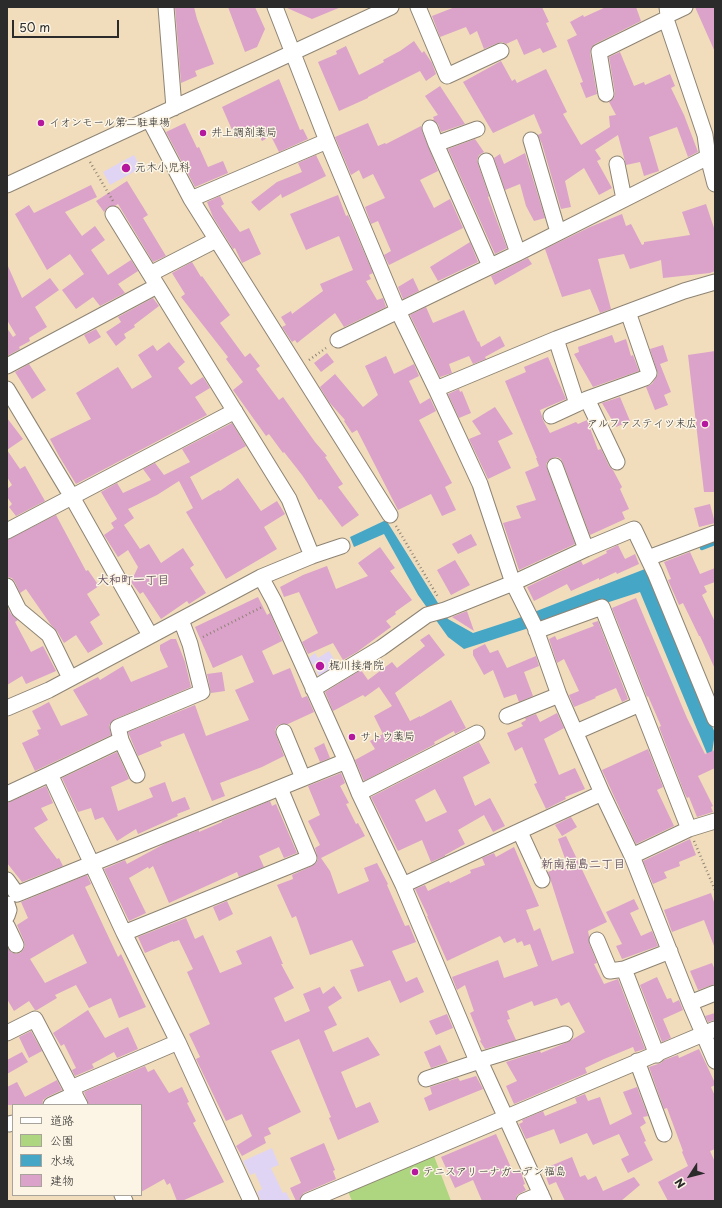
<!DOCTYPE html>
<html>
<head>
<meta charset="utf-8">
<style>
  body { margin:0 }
  #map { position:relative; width:722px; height:1208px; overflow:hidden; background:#f1ddbc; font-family:"Playpen Sans","Klee One",sans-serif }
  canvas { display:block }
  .frame { position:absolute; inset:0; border:8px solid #2b2b2b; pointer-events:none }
  .legend { position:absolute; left:12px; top:1104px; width:130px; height:92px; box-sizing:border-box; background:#fcf5e5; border:1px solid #a8a49b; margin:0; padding:5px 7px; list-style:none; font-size:12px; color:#2b2b2b }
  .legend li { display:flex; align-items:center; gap:8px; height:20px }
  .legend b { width:20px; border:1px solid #a8a49b }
  .north { position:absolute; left:670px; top:1156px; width:40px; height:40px; -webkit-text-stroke:3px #fcf5e5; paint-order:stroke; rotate:234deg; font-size:11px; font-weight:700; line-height:16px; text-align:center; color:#2b2b2b }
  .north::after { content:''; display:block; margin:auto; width:14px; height:18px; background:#2b2b2b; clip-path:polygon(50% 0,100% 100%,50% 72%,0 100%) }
  .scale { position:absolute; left:12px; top:20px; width:107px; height:18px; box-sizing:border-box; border:2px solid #2b2b2b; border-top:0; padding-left:5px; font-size:12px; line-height:14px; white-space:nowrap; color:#2b2b2b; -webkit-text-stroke:3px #fcf5e5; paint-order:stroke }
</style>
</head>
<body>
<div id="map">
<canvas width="722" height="1208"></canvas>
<div class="frame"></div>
<ul class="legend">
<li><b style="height:5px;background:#fff"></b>道路</li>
<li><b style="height:11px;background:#aed57f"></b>公園</li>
<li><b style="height:11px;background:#46a6c6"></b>水域</li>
<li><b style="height:11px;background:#dba2ca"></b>建物</li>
</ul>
<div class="north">N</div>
<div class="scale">50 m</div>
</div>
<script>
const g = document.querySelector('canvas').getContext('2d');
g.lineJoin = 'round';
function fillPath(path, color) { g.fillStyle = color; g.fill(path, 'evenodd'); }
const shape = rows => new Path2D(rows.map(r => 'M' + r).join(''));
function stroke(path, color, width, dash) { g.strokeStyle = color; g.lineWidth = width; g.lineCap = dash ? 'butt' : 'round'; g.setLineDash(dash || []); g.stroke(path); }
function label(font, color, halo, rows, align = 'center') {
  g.font = font + ' "Playpen Sans","Klee One",sans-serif'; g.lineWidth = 3; g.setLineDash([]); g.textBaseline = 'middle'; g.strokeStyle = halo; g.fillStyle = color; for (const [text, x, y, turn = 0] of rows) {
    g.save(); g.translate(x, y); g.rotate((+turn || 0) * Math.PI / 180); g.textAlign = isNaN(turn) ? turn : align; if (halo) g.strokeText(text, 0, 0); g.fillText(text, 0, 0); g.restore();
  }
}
fillPath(shape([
  [134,155,141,168,110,185,103,172],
  [329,651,338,666,320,678,313,664,309,666,306,660,315,653,318,658],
  [272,1148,279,1165,271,1168,283,1193,286,1192,290,1200,288,1201,261,1201,257,1192,262,1189,255,1173,250,1175,243,1161]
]), '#e0d4f4');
fillPath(shape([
  [434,1156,451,1201,352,1201,347,1189]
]), '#aed57f');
fillPath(shape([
  [386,520,448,619,473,633,516,619,645,569,715,733,712,753,713,768,640,592,464,649,448,637,418,595,384,534,354,547,350,537]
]), '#46a6c6');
stroke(shape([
  [702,548,715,543]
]), '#46a6c6', 4.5);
fillPath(shape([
  [175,7,194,7,197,19,214,64,195,71,197,76,181,83],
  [228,7,255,7,265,29,257,47,245,52],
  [285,7,341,7,312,19],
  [455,7,542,7,549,22,546,23,557,47,543,53,540,48,524,55,517,39,506,44,502,42,498,43,484,49,477,31,470,35,466,27,440,37,432,16],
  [606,7,636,7,641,21,595,44,591,48,590,53,597,94,586,98,580,83,583,82,567,40,577,35,570,22,583,15,584,17],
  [695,7,715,7,715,52],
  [414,41,422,53,424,51,432,63,436,74,426,81,420,71,368,97,368,98,339,111,318,62,337,54,336,51,346,46,359,75,384,62,383,60,400,51],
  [620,52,634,86,644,82,645,85,670,74,675,86,671,88,684,115,698,152,688,157,677,127,649,137,659,171,644,176,640,162,626,165,618,135,595,150,601,159,597,161,612,188,599,195,584,168,565,181,571,207,561,209,542,144,538,135,542,133,534,114,493,133,463,82,501,61,512,81,515,79,517,83,546,69,567,112,563,114,581,145,610,127,609,116,616,115,609,102,614,98,615,93,609,57],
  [279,79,300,130,303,129,308,139,279,152,271,136,262,141,256,130,236,139,222,107],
  [440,86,465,124,441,132,438,124,433,120,434,119,433,117,438,115,425,96],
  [185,123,197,148,199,147,208,167,223,161,228,173,195,187,166,132],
  [368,123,378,146,385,143,386,144,421,126,422,131,438,171,420,180,434,208,450,199,463,228,389,265,384,255,391,251,378,221,371,224,365,207,385,198,373,174,363,179,359,170,351,175,335,137],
  [475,139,484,152,479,155,477,160,478,164,489,196,488,197,507,248,495,254,448,149],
  [525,153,545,218,534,221,526,206,520,184,505,190,494,158,500,154,504,164],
  [316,155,326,176,282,198,281,194,259,211,251,202,277,182,302,172,298,163],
  [127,181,148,215,143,218,166,256,153,262,118,204,115,206,108,207,104,212,96,201],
  [91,185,97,197,65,212,82,236,95,226,105,240,91,250,108,275,131,260,138,271,118,284,125,293,100,306,93,297,76,309,62,290,84,274,70,254,47,270,15,214,29,205,34,213],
  [338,195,346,216,348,215,373,273,369,275,371,279,366,281,377,300,383,298,386,307,344,327,335,313,297,343,295,340,292,342,282,327,286,325,281,317,291,311,292,314,323,291,320,284,353,270,339,236,306,250,290,214],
  [220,196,224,204,221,206,240,232,249,228,261,254,242,263,235,248,233,249,213,217,207,202],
  [706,204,715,231,715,271,710,273,663,278,661,260,630,269,624,254,598,259,611,309,600,313,590,289,562,297,545,249,590,227,622,214,626,226,631,224,642,245,644,244,644,242,690,235,682,212],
  [470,242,478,262,438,281,430,267],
  [528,258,532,264,495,285,491,276],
  [192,262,201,277,202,276,230,315,220,323,245,357,250,353,260,366,256,369,279,400,283,397,315,442,327,456,325,457,343,484,338,487,359,515,342,527,321,499,319,500,302,475,284,452,283,453,269,434,266,436,233,390,243,382,226,359,228,357,181,297,185,294,172,273],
  [7,264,22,298,50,278,59,290,35,307,47,327,29,338,30,341,19,347,20,349,7,356,7,328,13,337,16,335,7,320],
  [413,278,419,291,403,299,398,287],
  [153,298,159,306,134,325,135,327,124,334,126,338,116,346,106,332,121,322,118,317],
  [426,307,433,323,464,310,478,342,479,341,481,347,500,336,505,346,485,357,486,359,473,364,469,356,449,364,452,373,440,377,410,315],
  [96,329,101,337,89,344,84,335],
  [612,335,615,343,626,339,631,356,633,355,639,371,593,387,574,354,579,352,578,347],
  [169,342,185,362,178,368,191,385,203,377,210,388,195,397,207,415,76,484,59,456,50,439,91,419,76,393,118,367,132,389,152,377,138,355,153,345,157,351],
  [663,345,668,361,660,364,671,392,664,395,668,405,655,410,646,387,652,384,658,374,650,349],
  [715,351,715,492,704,492,688,355],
  [327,353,334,362,321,372,314,363],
  [386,356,394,374,414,364,419,376,409,381,420,404,430,398,436,411,419,420,452,483,445,487,456,510,442,516,431,494,398,510,357,430,352,433,344,421,345,420,329,402,320,387,335,374,363,407,378,395,365,366],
  [548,357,566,399,540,410,543,420,550,433,576,422,578,424,587,420,598,450,601,449,609,466,613,470,622,487,620,489,629,509,622,512,625,519,590,535,563,463,561,459,557,457,552,458,548,461,546,464,547,469,575,544,519,570,503,523,521,518,516,506,536,500,525,472,539,466,536,458,537,458,505,381,526,372,524,367],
  [29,364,46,390,32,399,15,372],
  [459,389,460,392,462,391,471,413,459,418,448,394],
  [620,397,630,421,616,427,602,403],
  [495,407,513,434,498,441,511,468,488,479,469,439,481,434,472,421],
  [7,418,23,439,7,450,20,469,25,466,45,501,16,516,9,507,12,504,7,497,7,489,12,485,7,477],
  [232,423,246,446,190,477,202,500,219,490,220,491,238,478,261,511,277,501,285,514,264,527,277,549,226,579,186,512,193,508,179,481,157,495,128,509,134,518,124,525,140,549,149,544,161,563,183,548,194,565,190,568,206,593,189,604,187,601,161,619,143,592,140,594,131,582,138,567,128,550,118,557,104,535,114,528,111,523,117,519,101,492,117,483,123,493,151,480,143,469,155,463,164,475,190,462,182,449],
  [710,504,715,523,699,527,694,508],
  [56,515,86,571,88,570,99,586,87,594,100,615,90,622,103,644,88,653,76,635,64,643,57,631,51,625,26,589,20,593,15,582,12,578,7,577,7,540],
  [471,534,477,545,458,554,452,544],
  [618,545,625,559,635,554,639,564,617,574,616,572,599,580,599,578,571,591,567,584,534,601,527,587,581,561,583,565,607,553,606,551],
  [380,547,395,568,390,571,412,600,395,612,396,614,386,621,391,627,357,652,343,660,333,643,308,654,302,642,318,633,299,592,284,597,280,587,303,575,327,566,336,589,368,576,358,563],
  [690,552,700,574,715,568,715,582,704,586,707,592,702,595,715,622,715,669,700,636,699,636,683,603,679,605,668,580,671,579,664,562],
  [455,560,470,585,451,595,437,570],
  [258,597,267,615,270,613,282,641,262,651,273,675,290,668,302,698,307,696,314,712,288,724,281,724,277,726,275,730,276,735,284,756,262,767,220,783,225,796,212,801,184,733,160,742,162,746,138,756,128,732,195,705,206,736,249,720,235,690,254,682,242,655,213,668,195,627],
  [636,598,687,718,705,754,715,750,715,768,698,776,713,806,711,807,713,812,697,817,689,797,687,798,684,792,659,727,661,726,648,696,647,697,612,608],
  [7,606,11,614,18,620,15,622,31,652,43,646,56,671,26,684,22,676,7,685],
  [467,611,474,631,452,617],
  [598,621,628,699,622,702,616,688,595,697,596,698,574,707,569,695,579,691,564,659,557,663,549,639,555,636,557,640,594,626,592,623],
  [429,634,445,655,395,693,410,721,420,716,420,717,451,700,466,728,455,734,454,731,434,742,435,744,364,781,355,760,375,749,370,741,383,734,374,716,392,706,379,687,365,697,363,695,333,711,325,692,361,670,368,680,392,662,397,668,425,646,420,640],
  [171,639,176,639,185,662,191,687,115,719,109,725,111,735,35,771,22,743,39,735,37,730,41,729,32,711,49,702,61,726,88,715,73,690,98,677,100,680,123,666,131,682,168,667,160,650,160,645],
  [485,644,490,653,498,650,507,668,536,656,539,666,524,672,533,696,519,702,516,694,504,698,493,670,484,675,473,655,473,650],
  [222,672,225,691,211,693,207,674],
  [557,713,564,728,544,739,559,775,575,768,585,789,565,797,566,799,546,809,534,784,537,783,522,747,515,751,507,733,523,726,521,723,526,720,525,718,536,714,540,722],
  [479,742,490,763,463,777,475,806,490,798,505,826,493,832,484,815,458,830,465,844,445,855,445,856,431,862,422,840,398,851,371,797],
  [435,789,447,812,426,822,415,800],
  [324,743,330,758,320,762,314,748],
  [648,749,663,787,657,790,674,826,636,844,602,770],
  [117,752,129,779,111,787,118,811,153,797,149,788,165,782,172,802,185,797,190,809,177,814,178,816,138,834,136,829,117,841,103,817,95,820,91,808,78,812,62,778],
  [341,773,345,783,340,786,349,803,346,804,356,824,358,823,365,836,321,858,330,871,338,894,369,881,364,868,377,863,388,884,387,885,405,926,409,925,416,942,392,951,406,982,417,977,424,992,400,1003,390,980,358,992,350,970,364,966,352,940,310,955,296,916,292,918,277,885,293,879,292,875,312,866,316,863,318,859,315,848,320,845,308,821,320,815,308,786],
  [46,786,53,803,41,808,48,820,34,828,57,859,59,858,63,866,22,882,7,863,7,803],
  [270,801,272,806,276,804,297,853,284,858,279,847,259,856,264,867,239,877,237,872,169,903,153,866,149,869,148,867,129,878,146,913,129,921,104,869,125,860,127,864,166,843,199,830,199,832,222,822,222,821],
  [571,817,577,827,562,836,555,825],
  [566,836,607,922,588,931,589,936,589,943,597,963,594,964,604,984,618,979,645,1049,635,1052,633,1047,604,1059,585,1068,587,1073,514,1104,506,1086,517,1081,506,1062,540,1051,541,1053,568,1042,585,1032,569,1002,561,1006,557,998,534,1006,532,1001,507,1011,510,1019,507,1020,516,1040,485,1049,480,1041,481,1040,470,1013,474,1011,465,985,457,990,452,977,498,960,504,978,538,966,530,944,524,946,522,941,517,943,515,938,504,943,500,936,447,961,427,916,428,916,415,889,425,885,428,891,449,881,450,883,471,873,470,870,485,865,482,858,494,853,496,857,514,847,539,906,526,910,534,931,540,928,552,961,574,953,548,872,567,864,558,839],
  [690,839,696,855,679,862,680,866,664,872,667,878,653,884,643,861],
  [87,875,91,884,85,887,118,957,121,954,146,1007,119,1018,111,998,89,1008,76,985,55,995,57,998,37,1010,35,1010,29,1001,14,1011,7,999,7,947,11,952,16,954,20,953,23,950,25,946,24,941,17,925,28,918,21,902],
  [73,934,87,963,45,983,30,959],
  [711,893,715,905,715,945,714,946,704,920,672,932,664,910],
  [634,899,639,909,630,913,641,936,652,931,658,946,622,959,616,946,622,944,606,912],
  [227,901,233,914,219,921,213,907],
  [186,918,195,939,203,935,220,973,242,964,236,951,271,936,283,964,281,964,294,988,274,998,285,1022,310,1011,303,994,320,987,323,994,334,986,342,998,328,1007,337,1025,324,1031,333,1052,368,1037,380,1055,341,1072,356,1108,370,1102,379,1122,338,1140,329,1118,331,1117,299,1039,271,1051,301,1112,268,1128,271,1134,264,1137,266,1143,242,1156,236,1146,252,1136,242,1114,226,1121,196,1059,200,1057,189,1034,210,1024,187,972,193,969,179,940,173,942,173,941,145,953,138,937],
  [712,963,715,970,715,984,698,990,690,971],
  [657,977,667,999,671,998,673,1003,679,1000,683,1010,663,1019,671,1038,662,1042,640,985],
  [88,1010,105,1038,128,1027,138,1049,117,1058,114,1052,92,1064,94,1068,75,1076,72,1070,76,1068,64,1044,61,1046,53,1033],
  [715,1013,715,1020,708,1022,705,1016],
  [447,1014,453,1028,436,1035,429,1021],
  [31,1031,42,1051,29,1058,19,1037],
  [440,1045,448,1062,431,1068,424,1052],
  [699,1049,715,1083,715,1085,711,1087,715,1096,715,1149,710,1151,715,1162,715,1201,668,1201,658,1182,688,1166,682,1152,683,1151,667,1108,664,1109,649,1067,661,1063,664,1060,678,1055,679,1058],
  [22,1052,28,1062,7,1074,7,1060],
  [145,1066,148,1072,154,1069,169,1093,182,1087,189,1102,187,1103,196,1121,193,1123,224,1182,182,1201,177,1201,170,1183,167,1185,164,1179,141,1192,141,1105,89,1105,84,1092],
  [476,1076,483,1089,429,1111,424,1098,432,1094,430,1087,458,1078,460,1081],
  [57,1080,62,1090,47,1097,43,1100,42,1105,7,1105,7,1087,17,1082,25,1097],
  [637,1087,648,1116,643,1117,646,1123,640,1127,646,1141,644,1142,653,1160,628,1173,621,1159,629,1155,619,1134,593,1145,587,1133,560,1144,554,1129,526,1139,519,1124,523,1122,522,1120,543,1111,545,1116,577,1103,575,1098,585,1094,588,1101,600,1097,610,1125,632,1114,623,1092],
  [496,1134,513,1172,520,1170,525,1184,523,1185,526,1190,517,1195,515,1201,482,1201,473,1180,455,1188,441,1157],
  [324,1143,335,1170,333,1171,336,1179,304,1193,301,1196,299,1201,296,1201,290,1188,301,1183,290,1158],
  [572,1157,580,1177,585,1175,588,1180,596,1176,603,1191,634,1177,640,1185,621,1201,565,1201,556,1182,549,1185,543,1169]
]), '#dba2ca');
const minor = shape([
  [166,7,174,108],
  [275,7,327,141,398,311,436,389,480,484,513,583,535,627,559,695,602,793,632,856,690,1003,715,1061],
  [418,7,447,76,501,51],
  [667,7,668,15,666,19,705,135,708,157,715,184],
  [668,15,685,7],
  [606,94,599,52,666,19],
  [149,119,191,199,390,515],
  [430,128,436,144],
  [477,129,436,144,490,266],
  [531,140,558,232],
  [486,161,518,253],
  [617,164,624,199],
  [7,185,391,7],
  [191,199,327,141],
  [113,214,289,499,312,556],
  [150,274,216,240],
  [338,340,518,253,708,157],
  [7,366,157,286],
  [7,389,72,497,150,635],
  [436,389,556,339,684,291,715,282],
  [587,399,617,462],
  [577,404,587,399,645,378,649,373,628,312],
  [551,416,577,404,556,339],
  [555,466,586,549],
  [7,531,235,411],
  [648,558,715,533],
  [261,577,312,556,342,546],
  [7,586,19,610,49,635,70,678],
  [536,631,602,607,689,829,632,856],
  [313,689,381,648,427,615,445,610,513,583,586,549,634,529,655,573,715,719],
  [7,708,49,690,261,577,274,601,346,761,359,793,403,885,477,1061,480,1061,544,1201],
  [507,716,559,695],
  [284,732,303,778],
  [576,732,640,704],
  [50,774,121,740],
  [137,775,121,740,118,727,202,692,190,644,181,620],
  [359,793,477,733],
  [7,794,50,774,124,933,178,1042,251,1201],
  [689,829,715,821],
  [520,832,542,880],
  [7,880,17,894,346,761],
  [403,885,602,793],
  [7,904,9,910,7,916],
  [7,926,16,945],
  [124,933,309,858,280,788],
  [597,940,610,971,624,969,670,951],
  [624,969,657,1055],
  [690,1003,715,993],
  [7,1033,35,1019,80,1105],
  [477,1061,565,1034],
  [637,1061,664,1134],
  [426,1079,480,1061],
  [71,1088,178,1042],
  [51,1105,75,1094],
  [9,1124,13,1123],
  [122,1195,125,1201],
  [308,1201,715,1029],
  [524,1201,541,1194]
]);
stroke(minor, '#8e8474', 17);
stroke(shape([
  [90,162,113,201],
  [309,360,326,348],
  [396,526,438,597],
  [203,637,262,607],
  [694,841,715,890]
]), '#8e8474', 2.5, [1, 3]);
stroke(minor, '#fff', 15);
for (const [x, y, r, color] of [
  [41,123,4,"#b5179e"],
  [203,133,4,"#b5179e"],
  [126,168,5,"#b5179e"],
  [705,424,4,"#b5179e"],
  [320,666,5,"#b5179e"],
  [352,737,4,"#b5179e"],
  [415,1172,4,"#b5179e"]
]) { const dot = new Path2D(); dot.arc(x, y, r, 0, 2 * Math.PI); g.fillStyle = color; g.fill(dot); stroke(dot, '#fcf5e5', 1.5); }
label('11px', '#2b2b2b', '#fcf5e5', [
  ["イオンモール第二駐車場",49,123],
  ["井上調剤薬局",211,133],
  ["元木小児科",135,168],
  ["アルファステイツ末広",697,424,"right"],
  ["梶川接骨院",329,666],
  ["サトウ薬局",360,737],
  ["テニスアリーナガーデン福島",423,1172]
], 'left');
label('bold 12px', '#695563', '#fcf5e5', [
  ["大和町一丁目",133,581],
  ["新南福島二丁目",583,865]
]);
</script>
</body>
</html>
